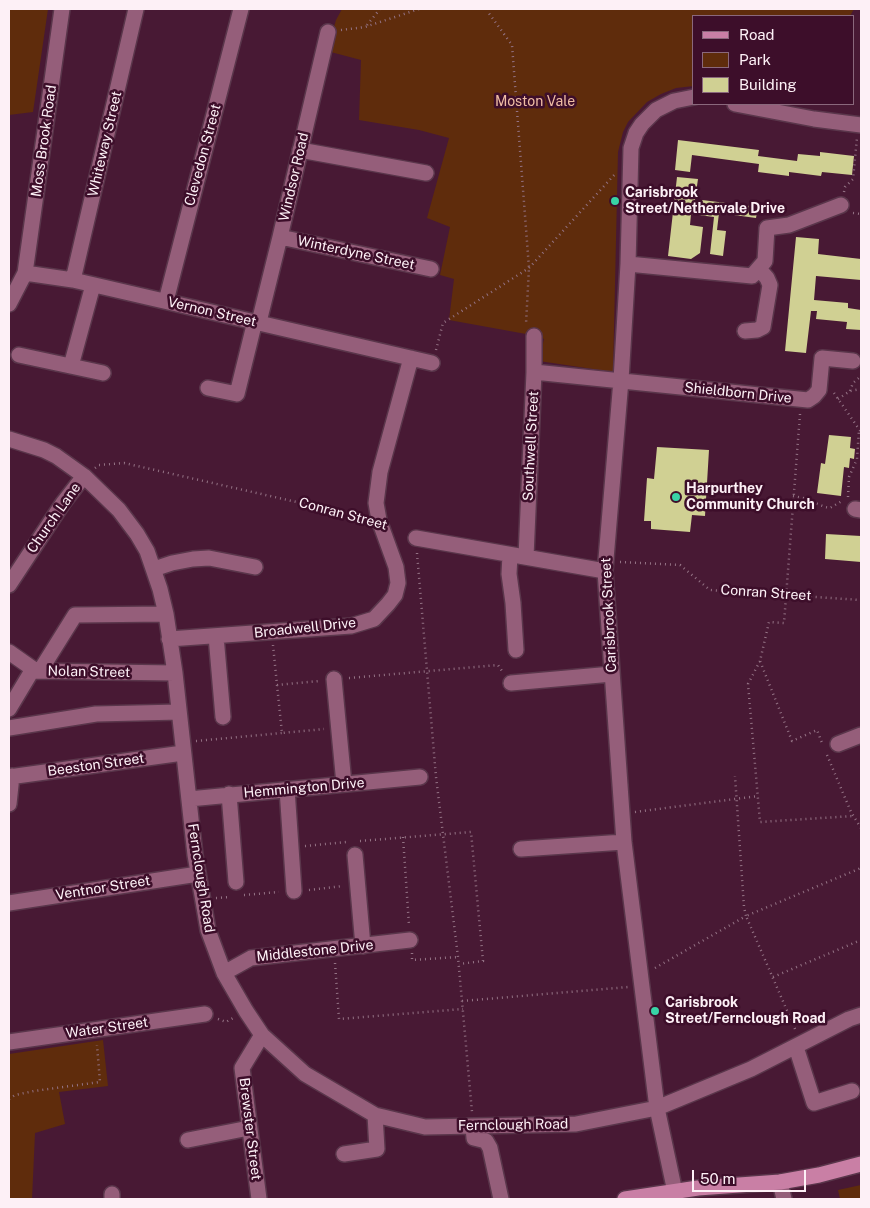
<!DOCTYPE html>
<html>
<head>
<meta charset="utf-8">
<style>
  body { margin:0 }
  #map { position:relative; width:870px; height:1208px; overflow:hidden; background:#481934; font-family:"Public Sans",sans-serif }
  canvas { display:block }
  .frame { position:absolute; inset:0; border:10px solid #fdf0f6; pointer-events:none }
  .legend { position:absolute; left:692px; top:15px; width:162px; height:90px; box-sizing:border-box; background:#3d0e2a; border:1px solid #8a687c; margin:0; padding:6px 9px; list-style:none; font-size:15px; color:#fdf0f6 }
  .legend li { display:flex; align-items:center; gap:10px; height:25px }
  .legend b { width:25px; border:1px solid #8a687c }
  .scale { position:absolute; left:692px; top:1170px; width:114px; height:22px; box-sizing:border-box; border:2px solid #fdf0f6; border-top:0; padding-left:6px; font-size:15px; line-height:18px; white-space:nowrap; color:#fdf0f6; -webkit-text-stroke:4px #3d0e2a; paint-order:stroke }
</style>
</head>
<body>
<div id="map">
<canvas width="870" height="1208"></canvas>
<div class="frame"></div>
<ul class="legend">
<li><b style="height:6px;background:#c97fa5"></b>Road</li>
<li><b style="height:14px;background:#5f2c0c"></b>Park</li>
<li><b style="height:14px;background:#d0d093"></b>Building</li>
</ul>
<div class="scale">50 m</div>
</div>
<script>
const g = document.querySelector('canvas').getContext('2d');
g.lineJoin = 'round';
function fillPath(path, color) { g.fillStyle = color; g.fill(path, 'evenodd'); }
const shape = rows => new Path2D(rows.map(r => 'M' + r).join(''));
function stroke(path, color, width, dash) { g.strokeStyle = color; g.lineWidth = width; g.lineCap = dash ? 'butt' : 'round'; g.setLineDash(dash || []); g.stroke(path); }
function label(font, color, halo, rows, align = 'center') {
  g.font = font + ' "Public Sans",sans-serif'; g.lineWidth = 5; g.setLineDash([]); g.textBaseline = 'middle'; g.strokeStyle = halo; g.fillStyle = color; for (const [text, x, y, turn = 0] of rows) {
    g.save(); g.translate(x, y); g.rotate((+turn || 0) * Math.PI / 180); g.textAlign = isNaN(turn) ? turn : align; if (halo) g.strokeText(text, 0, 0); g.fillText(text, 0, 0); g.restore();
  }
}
fillPath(shape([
  [9,9,48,9,33,112,9,115],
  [342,9,854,9,850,16,694,16,694,86,676,88,661,94,647,102,628,122,623,132,618,152,613,372,539,361,544,339,537,336,449,320,454,279,440,275,450,227,427,218,449,138,419,130,359,120,361,60,327,51,336,20],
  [103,1040,108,1086,59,1092,65,1124,35,1133,32,1199,9,1199,9,1054],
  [861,1185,861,1199,840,1199,838,1190]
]), '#5f2c0c');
fillPath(shape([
  [678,140,759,150,758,156,797,161,798,154,820,156,820,152,854,156,852,175,822,172,821,176,789,172,789,176,758,172,759,164,692,155,690,172,675,170],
  [677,177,698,179,694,207,701,207,702,200,758,207,756,218,719,213,717,230,726,231,723,256,710,254,714,217,691,214,690,225,703,227,700,253,691,259,668,256],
  [796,237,819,239,818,254,861,259,861,280,816,276,814,300,848,303,848,308,861,310,861,330,846,329,847,322,816,319,817,311,811,311,806,353,785,351],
  [829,435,851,437,850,448,855,449,854,459,850,458,849,468,844,467,841,496,817,493,821,463,825,464],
  [657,447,709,450,705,516,692,515,690,532,651,529,651,521,644,521,647,478,654,479],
  [826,534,861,536,861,562,825,559]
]), '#d0d093');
const minor = shape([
  [735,104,814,119,861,125],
  [300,150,426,173],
  [280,237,431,269],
  [628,264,752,276,765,261,767,228,789,225,841,205],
  [25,273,62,9],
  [73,280,136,9],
  [166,301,241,9],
  [9,304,25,273,73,280,432,363],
  [259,322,280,237,328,32],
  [745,331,757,330,763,327,770,285,767,278,759,269],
  [19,355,103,373],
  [71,366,93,285],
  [534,372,808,400,814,396,819,390,822,358,853,361],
  [208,388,237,394,255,321],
  [9,439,44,450,56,456,84,476,119,510,137,534,147,551,160,589,166,614,175,673,195,855,208,930,224,973,246,1011,262,1035,305,1074,375,1115,425,1127,576,1124,657,1108,751,1069,849,1019,861,1015],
  [855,509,861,510],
  [416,538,605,571],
  [510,555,509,574,513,603,516,650],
  [526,557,534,372,534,336],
  [154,569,172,563,193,559,209,558,255,567],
  [9,585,63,503,84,476],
  [216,636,223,717],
  [169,639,351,626,374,619,388,604,395,595,398,583,396,567,379,520,376,503,380,472,411,358],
  [9,652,36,671,175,673],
  [40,671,75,615,166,614],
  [334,679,344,784],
  [511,683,612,674],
  [9,709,33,669],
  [9,728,96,714,179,712],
  [838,744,861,735],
  [9,777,183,753],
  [287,789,294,891],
  [229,794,236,882],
  [189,799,420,777],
  [9,804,12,776],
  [521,849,624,842],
  [355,855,363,946],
  [9,903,198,874],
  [224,973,251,958,410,940],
  [9,1042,205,1014],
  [796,1047,814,1103,852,1091],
  [473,1127,474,1138,486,1141,490,1148,501,1199],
  [188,1140,249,1128],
  [344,1154,377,1149,375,1115],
  [780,1182,784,1199],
  [675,1192,657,1108,624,842,605,571,621,380,628,264,631,148,636,133,642,124,656,110,674,101,694,97],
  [112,1194,112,1199],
  [259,1199,242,1068,262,1035]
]);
const major = shape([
  [625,1199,698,1188,780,1182,819,1175,861,1164]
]);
stroke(minor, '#5a364b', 18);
stroke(major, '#5a364b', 18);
stroke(shape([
  [488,9,488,12,512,45,529,268,526,324],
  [367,25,380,9],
  [341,30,365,27,419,9],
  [844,192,845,187,853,179,857,138],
  [853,213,861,214],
  [436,350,443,323,529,268,616,173],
  [850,391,853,383,861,376],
  [834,393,861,432],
  [838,399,850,391,861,389],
  [800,414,784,623,769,622,760,661,792,741,817,730,822,743],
  [95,468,99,465,124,463,363,517],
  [793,496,803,498,825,507,830,508,842,501],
  [848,497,849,477,857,459,859,430],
  [417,553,436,777,458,957,472,1112],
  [620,562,680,565,710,590,861,600],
  [273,645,277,685,319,681],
  [760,661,748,684,760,822,853,816],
  [349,678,498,665,502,671],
  [277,685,282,733,324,729],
  [196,741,282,733],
  [827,755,851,812,861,828],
  [635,812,758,796],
  [403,837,409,925],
  [360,841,471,832,483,961,459,964],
  [305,846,347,842],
  [309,890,343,886],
  [244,895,279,892],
  [216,898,230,897],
  [412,953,412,960,458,957],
  [335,963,339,1019,463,1009],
  [655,968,746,916,744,907,735,776],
  [773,977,861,940],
  [462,1001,628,987],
  [218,1019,226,1022,233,1018],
  [795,1029,746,916,861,868],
  [9,1099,15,1095,34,1091,100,1082,97,1045]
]), '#947385', 2.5, [1, 4]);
stroke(minor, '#955e7a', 15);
stroke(major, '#c97fa5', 15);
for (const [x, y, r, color] of [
  [615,201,5,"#38d4a6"],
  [676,497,5,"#38d4a6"],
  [655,1011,5,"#38d4a6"]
]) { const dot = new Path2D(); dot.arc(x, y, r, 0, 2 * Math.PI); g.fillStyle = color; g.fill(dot); stroke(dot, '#3d0e2a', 2); }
label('14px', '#efbda4', '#3d0e2a', [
  ["Moston Vale",535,102]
]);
label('14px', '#fdf0f6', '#3d0e2a', [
  ["Moss Brook Road",44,141,-82],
  ["Whiteway Street",105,144,-77],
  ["Clevedon Street",203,155,-75],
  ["Windsor Road",294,177,-77],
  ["Winterdyne Street",356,253,12],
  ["Vernon Street",212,312,13],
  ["Shieldborn Drive",738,393,6],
  ["Southwell Street",531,446,-87],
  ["Conran Street",343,514,15],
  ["Church Lane",54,518,-55],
  ["Conran Street",766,593,4],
  ["Carisbrook Street",609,615,-93],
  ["Broadwell Drive",305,628,-6],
  ["Nolan Street",89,672,1],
  ["Beeston Street",96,765,-8],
  ["Hemmington Drive",304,788,-5],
  ["Fernclough Road",201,878,81],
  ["Ventnor Street",103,888,-9],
  ["Middlestone Drive",315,951,-6],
  ["Water Street",107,1028,-8],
  ["Fernclough Road",513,1125,-1],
  ["Brewster Street",250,1129,83]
]);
label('bold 14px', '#fdf0f6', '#3d0e2a', [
  ["Carisbrook",625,193],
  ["Street/Nethervale Drive",625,209],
  ["Harpurthey",686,489],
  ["Community Church",686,505],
  ["Carisbrook",665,1003],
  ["Street/Fernclough Road",665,1019]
], 'left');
</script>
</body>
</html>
